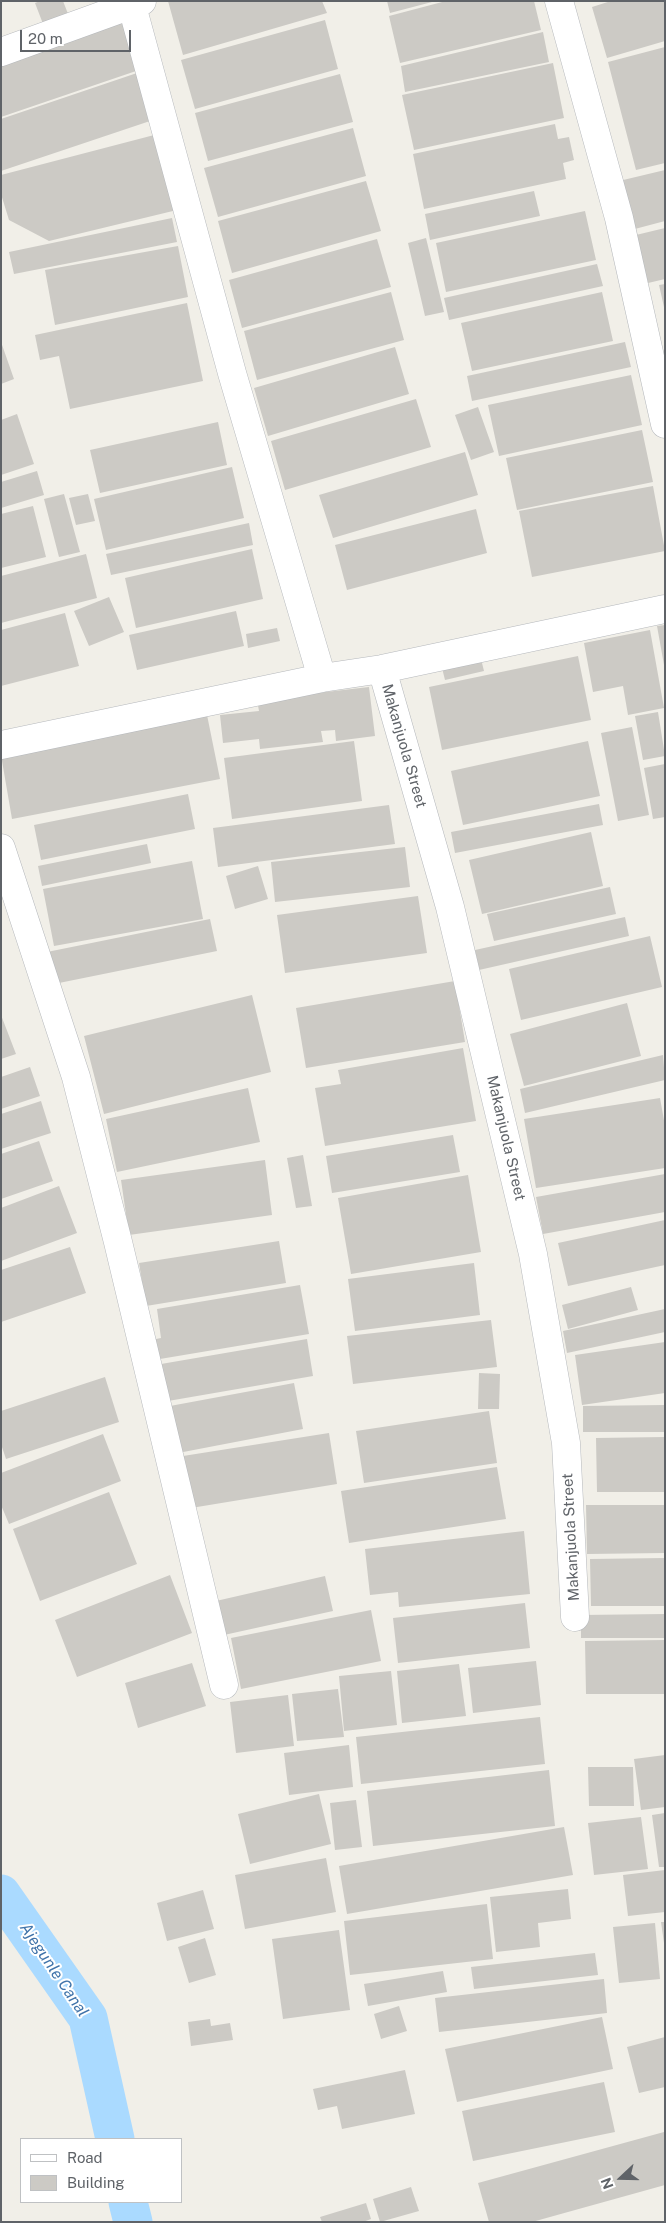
<!DOCTYPE html>
<html>
<head>
<meta charset="utf-8">
<style>
  body { margin:0 }
  #map { position:relative; width:666px; height:2223px; overflow:hidden; background:#f1efe8; font-family:"Public Sans",sans-serif }
  canvas { display:block }
  .frame { position:absolute; inset:0; border:2px solid #5f6368; pointer-events:none }
  .legend { position:absolute; left:20px; top:2138px; width:162px; height:65px; box-sizing:border-box; background:#fff; border:1px solid #bfc1c3; margin:0; padding:6px 9px; list-style:none; font-size:15px; color:#5f6368 }
  .legend li { display:flex; align-items:center; gap:10px; height:25px }
  .legend b { width:25px; border:1px solid #bfc1c3 }
  .north { position:absolute; left:596px; top:2153px; width:50px; height:50px; -webkit-text-stroke:4px #fff; paint-order:stroke; rotate:249deg; font-size:14px; font-weight:700; line-height:20px; text-align:center; color:#5f6368 }
  .north::after { content:''; display:block; margin:auto; width:18px; height:22px; background:#5f6368; clip-path:polygon(50% 0,100% 100%,50% 72%,0 100%) }
  .scale { position:absolute; left:20px; top:30px; width:111px; height:22px; box-sizing:border-box; border:2px solid #5f6368; border-top:0; padding-left:6px; font-size:15px; line-height:18px; white-space:nowrap; color:#5f6368; -webkit-text-stroke:4px #fff; paint-order:stroke }
</style>
</head>
<body>
<div id="map">
<canvas width="666" height="2223"></canvas>
<div class="frame"></div>
<ul class="legend">
<li><b style="height:6px;background:#fff"></b>Road</li>
<li><b style="height:14px;background:#cccac5"></b>Building</li>
</ul>
<div class="north">N</div>
<div class="scale">20 m</div>
</div>
<script>
const g = document.querySelector('canvas').getContext('2d');
g.lineJoin = 'round';
const shape = rows => new Path2D(rows.map(r => 'M' + r).join(''));
function stroke(path, color, width, dash) { g.strokeStyle = color; g.lineWidth = width; g.lineCap = dash ? 'butt' : 'round'; g.setLineDash(dash || []); g.stroke(path); }
function fillPath(path, color) { g.fillStyle = color; g.fill(path, 'evenodd'); }
function label(font, color, halo, rows, align = 'center') {
  g.font = font + ' "Public Sans",sans-serif'; g.lineWidth = 4; g.setLineDash([]); g.textBaseline = 'middle'; g.strokeStyle = halo; g.fillStyle = color; for (const [text, x, y, turn = 0] of rows) {
    g.save(); g.translate(x, y); g.rotate((+turn || 0) * Math.PI / 180); g.textAlign = isNaN(turn) ? turn : align; if (halo) g.strokeText(text, 0, 0); g.fillText(text, 0, 0); g.restore();
  }
}
stroke(shape([
  [1,1894,88,2018,115,2139],
  [128,2202,133,2222]
]), '#aadaff', 39);
fillPath(shape([
  [40,1,63,1,70,19,45,29,35,3],
  [168,1,322,1,327,13,183,55],
  [387,1,432,1,432,2,390,13],
  [446,1,534,1,541,30,400,63,389,16],
  [611,1,665,1,665,41,607,58,592,7],
  [325,20,338,69,195,109,181,60],
  [122,23,139,70,1,117,1,64],
  [543,32,549,62,405,92,401,66],
  [665,47,665,163,636,170,608,62],
  [553,63,564,118,414,150,402,95],
  [137,73,153,120,1,171,1,119],
  [340,74,353,122,208,161,195,113],
  [555,124,558,139,569,137,574,160,563,163,566,179,424,209,413,154],
  [353,128,366,176,218,217,204,168],
  [158,134,177,210,49,241,9,220,1,194,1,175],
  [665,170,665,221,631,230,619,181],
  [366,181,381,231,232,273,218,221],
  [534,191,540,216,430,240,425,214],
  [585,211,596,260,446,292,436,243],
  [172,218,177,242,14,274,9,252],
  [665,228,665,279,648,283,636,235],
  [426,238,444,312,425,316,408,243],
  [377,239,391,287,242,328,229,280],
  [178,246,188,297,55,325,45,270],
  [597,264,603,286,449,320,444,298],
  [665,284,665,306,664,307,659,285],
  [391,292,404,340,257,380,244,331],
  [602,292,613,341,472,371,461,323],
  [187,303,203,381,70,409,59,356,40,360,35,335],
  [1,342,14,379,1,384],
  [625,342,631,367,472,401,467,376],
  [395,347,409,394,268,436,254,388],
  [631,375,642,425,499,456,488,405],
  [416,399,431,447,285,490,271,441],
  [478,407,494,452,471,460,455,415],
  [17,414,34,464,1,475,1,420],
  [218,422,227,465,100,493,90,450],
  [642,430,653,482,517,510,506,458],
  [465,452,478,495,333,538,319,495],
  [232,467,244,518,106,550,94,499],
  [37,471,44,495,1,508,1,482],
  [653,486,665,551,532,577,519,511],
  [64,494,80,552,59,557,44,499],
  [88,494,95,521,76,525,69,498],
  [33,506,46,557,1,568,1,514],
  [476,509,487,553,347,590,335,545],
  [249,523,253,545,111,575,106,554],
  [252,549,263,599,136,628,125,578],
  [86,554,97,598,1,623,1,576],
  [109,597,124,632,89,646,74,611],
  [236,611,244,646,137,670,129,635],
  [65,613,79,666,1,686,1,630],
  [665,625,665,665,664,665,657,626],
  [277,628,280,641,248,648,246,634],
  [650,630,664,708,628,715,623,686,593,692,584,643],
  [480,655,484,671,445,680,441,664],
  [578,656,591,720,442,750,429,687],
  [369,687,375,736,336,741,335,730,321,731,323,742,260,749,259,739,223,743,220,715,259,711,257,700],
  [658,712,665,756,643,760,635,716],
  [207,715,220,779,12,819,1,755],
  [632,727,649,815,618,821,601,733],
  [354,741,362,801,232,819,224,758],
  [588,741,600,796,463,825,451,771],
  [665,764,665,817,653,819,644,768],
  [188,794,195,829,41,860,34,825],
  [599,804,603,825,455,853,451,832],
  [389,805,395,844,218,867,213,828],
  [591,832,603,886,482,914,469,860],
  [147,844,151,863,42,886,38,866],
  [405,847,410,887,275,902,271,862],
  [192,861,203,919,54,946,43,889],
  [258,866,268,899,235,909,226,876],
  [610,887,616,914,494,941,487,914],
  [418,896,427,953,285,973,277,915],
  [625,917,629,936,479,970,475,950],
  [210,919,217,951,54,984,47,952],
  [650,936,662,987,521,1020,509,969],
  [455,981,465,1042,306,1068,296,1008],
  [252,995,271,1072,104,1114,84,1036],
  [627,1003,641,1056,524,1086,510,1034],
  [1,1015,16,1054,1,1059],
  [463,1048,476,1121,325,1146,315,1088,341,1084,338,1070],
  [663,1055,665,1080,525,1113,520,1089],
  [30,1067,40,1096,1,1109,1,1077],
  [248,1088,260,1142,117,1172,106,1119],
  [660,1098,665,1126,665,1168,536,1188,524,1119],
  [41,1101,51,1133,1,1149,1,1114],
  [453,1135,460,1172,332,1193,326,1156],
  [39,1141,53,1181,1,1199,1,1154],
  [303,1155,312,1206,296,1208,287,1158],
  [265,1160,272,1215,129,1235,121,1180],
  [665,1174,665,1212,543,1234,536,1197],
  [468,1175,481,1252,351,1274,338,1198],
  [59,1186,77,1233,1,1261,1,1208],
  [665,1220,665,1265,568,1286,558,1243],
  [279,1241,286,1283,146,1306,139,1263],
  [70,1247,86,1293,1,1322,1,1270],
  [474,1263,480,1315,355,1331,348,1279],
  [300,1285,309,1334,154,1360,151,1340,161,1338,157,1309],
  [631,1287,638,1310,568,1329,562,1305],
  [665,1309,665,1332,567,1353,563,1331],
  [491,1320,497,1367,353,1384,347,1336],
  [307,1339,313,1376,168,1401,161,1364],
  [665,1342,665,1393,582,1405,575,1355],
  [479,1373,500,1374,499,1409,478,1409],
  [105,1377,119,1422,6,1459,1,1444,1,1411],
  [294,1383,303,1429,178,1453,170,1406],
  [665,1405,665,1432,583,1432,583,1406],
  [489,1411,497,1463,364,1483,356,1431],
  [329,1433,337,1484,191,1508,183,1456],
  [103,1434,121,1481,9,1524,1,1505,1,1473],
  [665,1437,665,1492,597,1492,596,1438],
  [497,1467,506,1519,349,1543,341,1491],
  [109,1492,137,1564,40,1601,13,1529],
  [586,1505,665,1505,665,1553,587,1554],
  [524,1531,530,1594,399,1607,398,1592,370,1595,365,1549],
  [665,1558,665,1606,591,1606,590,1559],
  [170,1575,192,1633,77,1677,55,1620],
  [325,1576,333,1611,224,1635,216,1601],
  [525,1603,530,1648,398,1663,393,1618],
  [371,1610,381,1661,241,1689,231,1638],
  [665,1614,665,1638,581,1638,581,1615],
  [665,1640,665,1694,586,1694,585,1641],
  [536,1661,541,1705,473,1713,468,1668],
  [192,1663,206,1706,138,1728,125,1683],
  [459,1664,466,1716,402,1723,397,1671],
  [391,1671,397,1725,344,1731,339,1676],
  [338,1689,344,1737,297,1741,292,1694],
  [288,1695,294,1746,236,1753,230,1702],
  [540,1717,545,1764,361,1784,356,1737],
  [349,1745,353,1787,289,1795,284,1753],
  [665,1755,665,1807,641,1810,634,1759],
  [588,1767,633,1767,634,1806,589,1806],
  [549,1770,555,1826,373,1846,367,1791],
  [319,1794,331,1844,250,1864,238,1814],
  [356,1800,362,1847,335,1850,330,1803],
  [665,1813,665,1867,659,1867,652,1815],
  [641,1817,648,1869,594,1875,588,1823],
  [564,1827,573,1875,347,1914,339,1866],
  [326,1858,336,1912,245,1929,235,1875],
  [665,1870,665,1912,628,1916,623,1875],
  [568,1889,571,1919,538,1923,540,1947,496,1952,490,1897],
  [203,1890,214,1929,167,1941,157,1903],
  [487,1904,493,1959,350,1975,344,1921],
  [661,1922,665,1922,665,1943,664,1943],
  [655,1923,660,1979,619,1983,613,1927],
  [339,1930,350,2010,283,2019,272,1939],
  [205,1938,216,1975,189,1983,178,1947],
  [595,1953,598,1975,474,1989,471,1967],
  [443,1971,447,1992,368,2006,364,1984],
  [604,1979,607,2013,439,2032,435,1998],
  [399,2006,407,2031,381,2039,374,2014],
  [602,2017,613,2069,457,2102,445,2049],
  [210,2019,211,2026,230,2023,233,2040,191,2046,188,2022],
  [665,2037,665,2087,639,2093,627,2047],
  [405,2070,415,2114,342,2129,337,2106,318,2110,313,2089],
  [604,2082,615,2132,473,2161,462,2111],
  [664,2132,665,2185,532,2222,489,2222,478,2183],
  [411,2187,419,2211,380,2222,373,2199],
  [366,2203,371,2219,363,2222,322,2222,320,2217]
]), '#cccac5');
const street = shape([
  [559,1,619,218,665,424],
  [132,6,232,373,322,678],
  [1,52,142,1],
  [382,669,450,907,533,1254,566,1443,575,1617],
  [1,745,322,678,382,669,665,609],
  [1,848,76,1077,118,1242,224,1685]
]);
stroke(street, '#b5b8bc', 29);
stroke(street, '#fff', 28);
label('15px', '#5f6368', '#fff', [
  ["Makanjuola Street",404,746,74],
  ["Makanjuola Street",506,1138,77],
  ["Makanjuola Street",571,1537,-93]
]);
label('italic 16px', '#4174aa', '#fff', [
  ["Ajegunle Canal",54,1970,56]
]);
</script>
</body>
</html>
